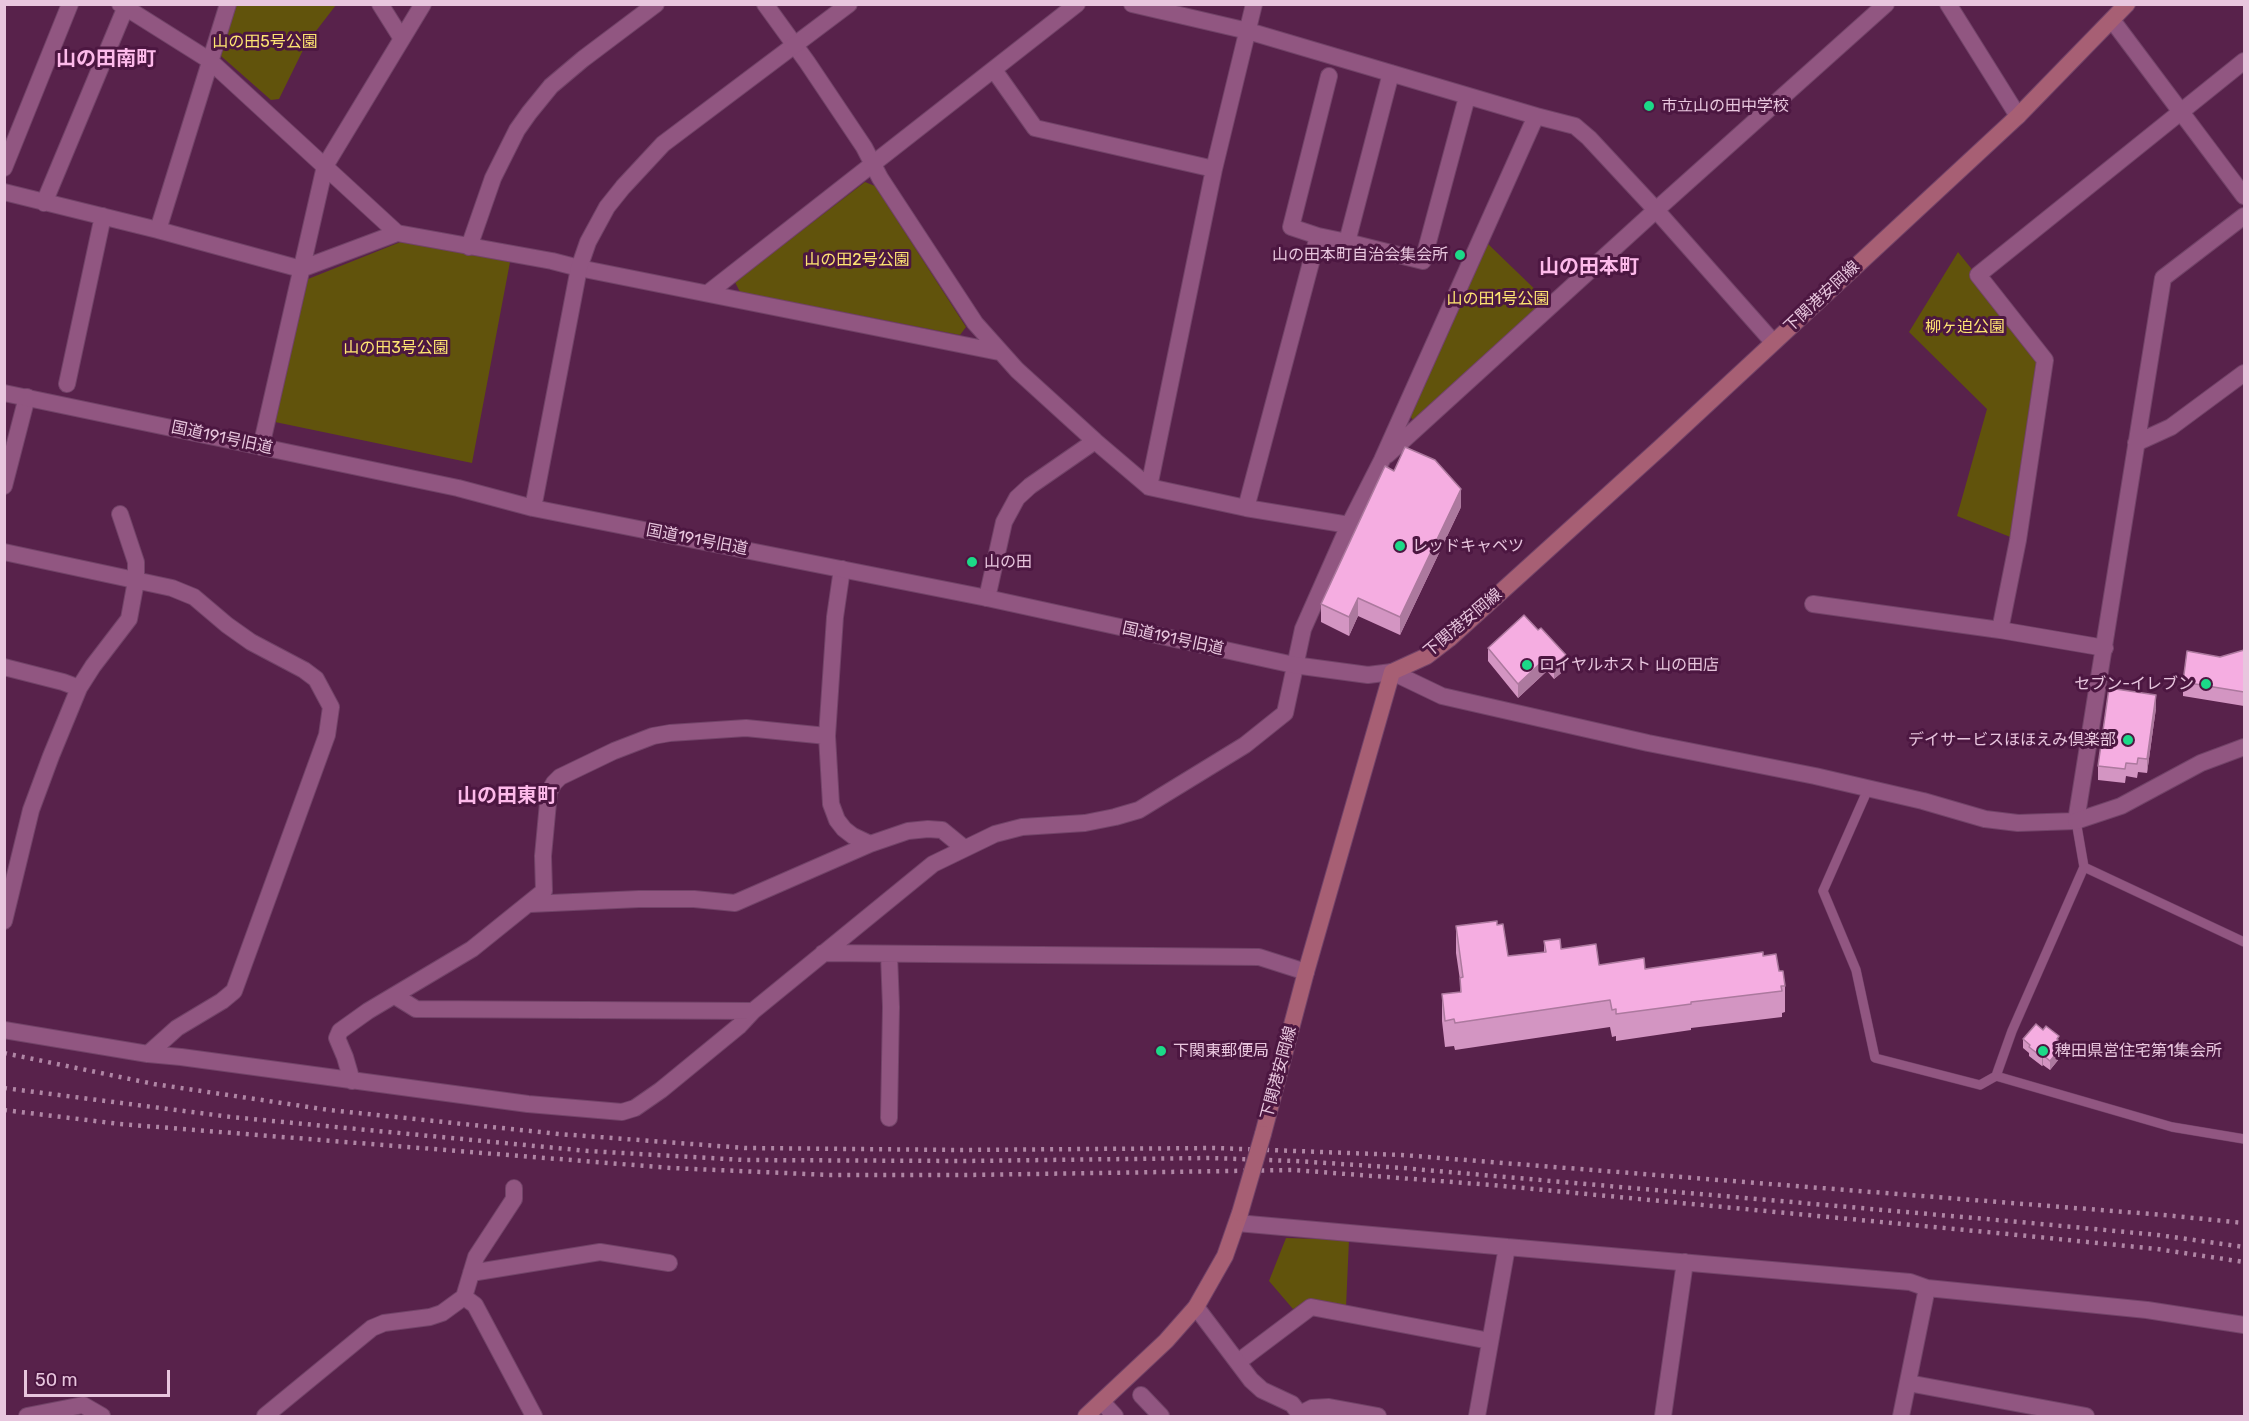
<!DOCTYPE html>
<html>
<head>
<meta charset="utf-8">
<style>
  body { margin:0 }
  #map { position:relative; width:2249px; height:1421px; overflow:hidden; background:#58224b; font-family:Rubik,sans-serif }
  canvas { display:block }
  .frame { position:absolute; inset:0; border:6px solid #e8c6de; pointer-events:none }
  .scale { position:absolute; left:24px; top:1370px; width:146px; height:27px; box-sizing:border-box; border:3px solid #e8c6de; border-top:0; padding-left:8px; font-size:18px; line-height:21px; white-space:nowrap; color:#e8c6de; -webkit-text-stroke:4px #4c1741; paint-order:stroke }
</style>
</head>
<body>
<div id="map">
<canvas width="2249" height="1421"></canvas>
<div class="frame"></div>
<div class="scale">50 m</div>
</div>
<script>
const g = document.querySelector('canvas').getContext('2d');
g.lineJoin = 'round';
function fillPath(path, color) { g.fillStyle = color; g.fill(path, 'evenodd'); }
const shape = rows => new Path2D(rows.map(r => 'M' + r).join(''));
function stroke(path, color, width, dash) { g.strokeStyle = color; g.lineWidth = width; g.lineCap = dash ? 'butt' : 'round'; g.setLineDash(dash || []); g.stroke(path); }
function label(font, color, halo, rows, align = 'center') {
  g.font = font + ' Rubik,"Noto Sans JP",sans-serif'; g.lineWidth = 6; g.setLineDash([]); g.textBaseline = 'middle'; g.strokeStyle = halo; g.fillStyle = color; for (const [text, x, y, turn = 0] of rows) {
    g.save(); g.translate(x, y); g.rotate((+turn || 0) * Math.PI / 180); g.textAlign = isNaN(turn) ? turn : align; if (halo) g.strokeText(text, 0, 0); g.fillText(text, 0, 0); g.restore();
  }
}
fillPath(shape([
  [236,5,336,5,306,44,279,99,271,100,221,56],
  [865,182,875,186,966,327,960,335,740,292,735,282],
  [403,241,510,262,472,463,275,422,308,279],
  [1487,243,1546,300,1413,420,1410,416],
  [1958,252,2045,360,2018,540,1957,516,1987,409,1909,332],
  [1286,1238,1349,1240,1346,1307,1313,1301,1293,1309,1269,1281]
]), '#61530c');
const service = shape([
  [1868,789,1823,891,1856,970,1875,1058,1980,1085,1996,1076,2012,1031,2084,867,2076,821],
  [2084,867,2244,942],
  [1996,1076,2172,1127,2244,1139]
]);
const minor = shape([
  [120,4,209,60,397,233],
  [380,4,402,39],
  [765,4,807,62,864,147,880,178,975,323,1017,370,1095,441,1149,487,1246,508,1349,525],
  [1948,4,2018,116],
  [2112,20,2244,196],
  [994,70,1035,128,1214,169],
  [1391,73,1347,242,1423,261,1467,97],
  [1536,116,1575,126,1589,138,1656,210,1773,342],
  [4,168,70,4],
  [4,192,158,230,301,269,397,233,552,261,579,268,999,352],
  [44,203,127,4],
  [158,230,228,4],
  [1318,236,1291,227,1329,76],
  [469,247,493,178,517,130,529,113,551,86,583,59,656,4],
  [708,293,1077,4],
  [67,384,103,216],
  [2136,443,2171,427,2244,373],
  [261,447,325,166,423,4],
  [1387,455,1656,210,1886,4],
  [4,486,27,397],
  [1149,487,1214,169,1254,4],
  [1246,508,1318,236,1347,242],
  [4,552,172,588,194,597,227,625,251,642,304,670,316,679,331,707,327,735,234,991,222,1001,177,1028,148,1054],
  [842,569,835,617,827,736,831,804,837,820,844,829,853,836,870,844],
  [987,598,1004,522,1017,498,1030,486,1095,441],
  [1813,604,2000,630,2105,648],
  [2000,630,2018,540,2045,360,1978,275,2244,61],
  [4,667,63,682,79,688],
  [1392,672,1442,696,1648,743,1815,776,1923,801,1985,819,2018,823,2076,821,2163,278,2244,216],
  [530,904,639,899,694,899,735,903,870,844,908,831,928,829,942,830,964,848],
  [4,921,31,810,51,756,79,688,93,666,129,619,136,581,136,562,120,514],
  [823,953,1259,957,1306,972],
  [889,954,891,1007,889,1118],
  [395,996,416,1009,753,1011],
  [4,1030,148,1054,181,1057,528,1104,622,1112,635,1108,661,1090,739,1026,753,1011,933,864,995,834,1022,827,1085,823,1115,817,1139,810,1245,745,1285,713,1303,629,1349,525,1382,460,1536,116,1248,31,1132,4],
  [352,1081,345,1057,337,1038,340,1031,368,1011,472,949,544,891,543,856,549,792,554,783,560,777,614,751,653,736,670,733,746,728,827,736],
  [1237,1223,1507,1247],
  [471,1273,600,1252,669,1263],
  [464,1297,475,1305,534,1416],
  [1238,1362,1311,1307,1490,1341],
  [1908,1383,2086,1416],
  [1141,1395,1161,1416],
  [1102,1402,1115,1416],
  [27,1416,83,1405,102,1416],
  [265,1416,372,1328,384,1323,430,1317,442,1313,464,1297,476,1257,514,1199,514,1188],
  [1477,1416,1507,1247,1910,1282,1927,1288,2147,1310,2244,1325],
  [1663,1416,1685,1262],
  [1901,1416,1927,1288]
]);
const tertiary = shape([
  [4,393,458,488,533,508,987,598,1294,665,1368,675,1392,672],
  [533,508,579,268,588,242,607,207,623,187,663,144,849,4],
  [2076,821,2121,806,2201,763,2244,747],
  [1196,1307,1251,1380,1262,1390,1292,1404,1301,1416],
  [1300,1414,1312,1408,1329,1407,1378,1416]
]);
const secondary = shape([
  [1263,1134,1306,972,1392,672,1427,656,1449,639,1661,447,2018,116,2127,4],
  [1086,1416,1166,1341,1196,1307,1225,1256,1240,1213]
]);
stroke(service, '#724368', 10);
stroke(minor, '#724368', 18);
stroke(tertiary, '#724368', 18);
stroke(secondary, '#724368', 18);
stroke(service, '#915681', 9);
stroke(minor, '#915681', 16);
stroke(tertiary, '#915681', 16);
stroke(secondary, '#a75f74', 16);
stroke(shape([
  [4,1053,154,1084,329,1110,559,1134,745,1148,961,1150,1215,1148,1402,1155,2164,1215,2244,1223],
  [4,1088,231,1117,588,1151,744,1160,964,1161,1210,1158,1296,1161,1403,1168,2020,1222,2158,1235,2244,1247],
  [4,1110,120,1124,671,1168,830,1175,967,1175,1294,1170,1492,1185,2018,1235,2157,1249,2244,1262]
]), '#b086a5', 4.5, [3, 6]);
const secondaryBridge = shape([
  [1240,1213,1263,1134]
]);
stroke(secondaryBridge, '#724368', 18, []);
stroke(secondaryBridge, '#a75f74', 16);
fillPath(shape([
  [1461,507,1400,635,1358,616,1349,636,1321,622,1321,604],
  [1524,615,1566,669,1554,679,1547,671,1518,698,1488,661,1488,648],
  [2244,650,2244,706,2183,696,2183,682,2220,657],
  [2156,708,2147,773,2138,772,2137,778,2126,776,2125,783,2098,780,2098,766],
  [1497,925,1508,956,1544,952,1544,941,1561,949,1599,965,1645,969,1763,956,1779,971,1785,986,1785,1012,1782,1013,1782,1017,1691,1028,1691,1030,1616,1041,1616,1036,1612,1037,1610,1027,1455,1050,1454,1046,1445,1047,1442,1021,1442,994,1460,992,1460,980,1456,953,1456,926],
  [2023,1039,2059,1041,2063,1054,2050,1070,2043,1065,2042,1066,2029,1056,2029,1053,2023,1048]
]), '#d395c2');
fillPath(shape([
  [1461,489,1461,507,1400,635,1400,617],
  [1358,598,1358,616,1349,636,1349,617],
  [1566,655,1566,669,1554,679,1554,665],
  [1547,657,1547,671,1518,698,1518,684],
  [2156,695,2156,708,2147,773,2147,759],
  [2063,1045,2063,1054,2050,1070,2050,1061],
  [2043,1055,2043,1065,2042,1066,2042,1057]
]), '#ac799e');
const building = shape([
  [1405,447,1435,460,1461,489,1400,617,1358,598,1349,617,1321,604,1385,466,1394,471,1405,447],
  [1524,615,1538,630,1541,628,1566,655,1554,665,1547,657,1518,684,1488,648,1524,615],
  [2244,650,2244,692,2183,682,2187,651,2220,657,2244,650],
  [2109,688,2156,695,2147,759,2138,758,2137,764,2126,763,2125,769,2098,766,2109,688],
  [1497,921,1497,925,1503,924,1508,956,1546,952,1544,941,1560,939,1561,949,1596,944,1599,965,1644,958,1645,969,1763,952,1763,956,1776,954,1779,971,1783,971,1785,986,1781,986,1782,991,1691,1002,1691,1004,1616,1014,1616,1009,1612,1010,1610,1000,1455,1023,1454,1019,1445,1021,1442,994,1461,992,1460,978,1463,977,1456,926,1497,921],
  [2036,1024,2043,1030,2046,1026,2059,1036,2057,1039,2063,1045,2050,1061,2043,1055,2042,1057,2029,1047,2030,1045,2023,1039,2036,1024]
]);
fillPath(building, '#f5ade1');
stroke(building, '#ac799e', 1.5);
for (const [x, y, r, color] of [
  [1649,106,6,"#1cd988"],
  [1460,255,6,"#1cd988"],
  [1400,546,6,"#1cd988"],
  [972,562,6,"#1cd988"],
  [1527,665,6,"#1cd988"],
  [2206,684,6,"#1cd988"],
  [2128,740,6,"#1cd988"],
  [1161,1051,6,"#1cd988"],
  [2043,1051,6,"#1cd988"]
]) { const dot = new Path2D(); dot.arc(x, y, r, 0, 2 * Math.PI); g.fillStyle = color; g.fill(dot); stroke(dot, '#4c1741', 2); }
label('16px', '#fde472', '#4c1741', [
  ["山の田5号公園",265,42],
  ["山の田2号公園",857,260],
  ["山の田1号公園",1498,299],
  ["柳ヶ迫公園",1965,327],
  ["山の田3号公園",396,348]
]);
label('16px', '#e8c6de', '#4c1741', [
  ["市立山の田中学校",1661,106],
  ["山の田本町自治会集会所",1448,255,"right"],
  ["レッドキャベツ",1412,546],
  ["山の田",984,562],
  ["ロイヤルホスト 山の田店",1539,665],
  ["セブン-イレブン",2194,684,"right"],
  ["デイサービスほほえみ倶楽部",2116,740,"right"],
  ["下関東郵便局",1173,1051],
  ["稗田県営住宅第1集会所",2055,1051]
], 'left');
label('16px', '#e8c6de', '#4c1741', [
  ["下関港安岡線",1822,297,-43],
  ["国道191号旧道",222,438,12],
  ["国道191号旧道",697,540,11],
  ["下関港安岡線",1463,623,-40],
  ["国道191号旧道",1173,639,12],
  ["下関港安岡線",1279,1073,-75]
]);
label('bold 20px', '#fdbaea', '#4c1741', [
  ["山の田南町",106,59],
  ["山の田本町",1589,267],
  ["山の田東町",507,796]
]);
</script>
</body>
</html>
